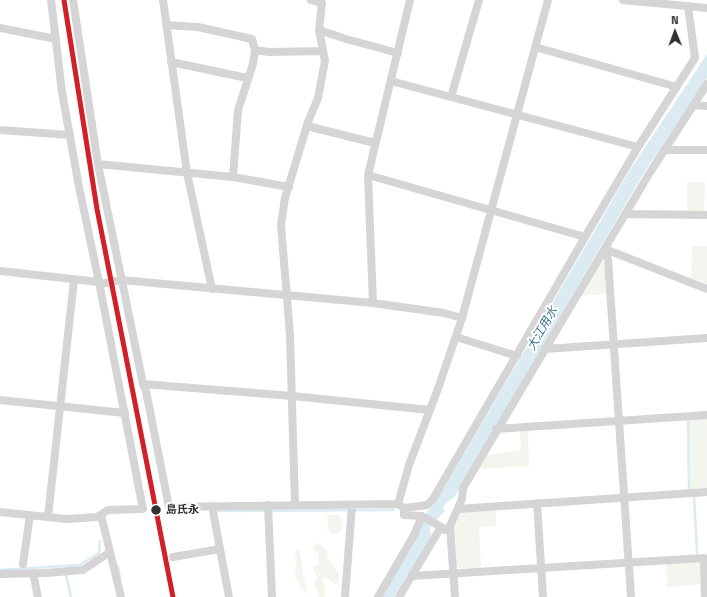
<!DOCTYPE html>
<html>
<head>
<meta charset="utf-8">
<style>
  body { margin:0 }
  #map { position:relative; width:707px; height:597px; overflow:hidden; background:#fff; font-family:"Titillium Web",sans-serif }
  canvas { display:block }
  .north { position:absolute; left:655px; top:12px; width:40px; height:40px; -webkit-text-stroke:3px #fff; paint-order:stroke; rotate:359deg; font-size:11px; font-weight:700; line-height:16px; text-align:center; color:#313131 }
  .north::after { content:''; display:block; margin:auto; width:14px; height:18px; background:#313131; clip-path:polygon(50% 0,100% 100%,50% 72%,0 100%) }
</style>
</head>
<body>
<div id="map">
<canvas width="707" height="597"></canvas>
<div class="north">N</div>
</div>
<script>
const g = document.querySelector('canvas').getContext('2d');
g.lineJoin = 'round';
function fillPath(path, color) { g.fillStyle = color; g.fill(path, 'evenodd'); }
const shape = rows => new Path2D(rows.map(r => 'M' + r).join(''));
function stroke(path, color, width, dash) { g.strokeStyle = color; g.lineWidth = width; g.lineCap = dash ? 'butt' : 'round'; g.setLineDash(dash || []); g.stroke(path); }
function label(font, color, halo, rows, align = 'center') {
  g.font = font + ' "Titillium Web","Noto Sans JP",sans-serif'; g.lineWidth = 4; g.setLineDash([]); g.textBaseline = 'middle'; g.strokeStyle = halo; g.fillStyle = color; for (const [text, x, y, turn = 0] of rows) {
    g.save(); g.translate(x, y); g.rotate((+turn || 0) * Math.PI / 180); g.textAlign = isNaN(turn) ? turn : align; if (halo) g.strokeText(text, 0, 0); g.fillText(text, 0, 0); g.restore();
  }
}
fillPath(shape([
  [687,182,705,182,704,211,687,211],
  [692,246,707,246,707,284,691,278],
  [601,261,604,262,606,294,581,296],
  [707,418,707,488,690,489,688,420],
  [520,431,528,431,529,466,478,469,487,455,521,450],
  [496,510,496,526,479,527,481,567,460,568,457,565,454,523,461,511],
  [328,515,339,515,341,518,343,528,339,533,335,535,330,533,327,518],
  [319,543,326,550,328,559,340,575,339,582,334,584,329,579,324,577,322,580,325,587,325,597,319,597,314,583,318,580,313,567,319,564,318,553,313,549,314,546],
  [297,549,299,550,307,594,302,590,295,576,297,558,294,555],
  [698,561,701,564,702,584,667,587,666,563]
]), '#f2f6ee');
fillPath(shape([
  [707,54,707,78,645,171,455,496,446,503,443,508,445,510,430,528,431,537,394,597,381,597,425,515,446,485,630,170]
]), '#dbebf2');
stroke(shape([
  [688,420,689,489],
  [694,496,697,553],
  [216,511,394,510],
  [118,567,120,578],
  [0,570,80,565,99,553,100,541],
  [66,574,71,597]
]), '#dbebf2', 2.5);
stroke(shape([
  [73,0,98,164,143,384,146,391,169,507,398,504,404,508,404,515,422,516,441,527],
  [163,0,187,173,212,289],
  [623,0,707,8],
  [166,25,198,27,252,39,255,50,253,64,238,110,233,177],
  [0,28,56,39],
  [319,30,346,39,398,53],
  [535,47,677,87],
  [255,50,269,52,323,51],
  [171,62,247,78],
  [391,81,638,147],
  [451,97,479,0],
  [693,105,707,106],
  [307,126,375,143],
  [0,130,70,135],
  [664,150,707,150],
  [98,164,233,177,289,187],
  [368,175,585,237],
  [625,214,707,215],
  [0,271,99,282],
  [100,284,121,280,373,303,444,313,462,318],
  [373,303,368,175,410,0],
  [456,337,517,356],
  [545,349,707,338],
  [143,384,292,396,430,410],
  [0,400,125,413],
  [496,429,707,415],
  [537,503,543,597],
  [398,504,409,465,439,386,462,318,548,0],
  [268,505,272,597],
  [295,505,290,335,281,225,285,198,308,122,318,98,325,61,319,30,322,3,311,0],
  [212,506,229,597],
  [404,508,427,505,433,499,585,237,638,147,695,58,688,6],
  [458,509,707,492],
  [0,512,67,519,97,517,108,510,143,509,99,282,79,187,62,92,51,0],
  [101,515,121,597],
  [48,517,74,280],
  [450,526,455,597],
  [173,557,220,549],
  [23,564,30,515],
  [33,573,38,597],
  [0,574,45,573,83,570,110,552],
  [412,576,704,558,705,597],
  [345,597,352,505],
  [378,597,414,535,422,516],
  [399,597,441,527,445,530,450,526,462,499,463,488,649,174,707,84],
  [631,597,608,260,605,249,707,289]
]), '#d5d5d5', 8);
stroke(shape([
  [64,0,97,209,173,597]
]), '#d12027', 5);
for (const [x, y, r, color] of [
  [156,510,5.5,"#313131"]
]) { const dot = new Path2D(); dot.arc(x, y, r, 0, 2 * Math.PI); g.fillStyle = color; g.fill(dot); stroke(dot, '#fff', 1.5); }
label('bold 11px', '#313131', '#fff', [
  ["島氏永",166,510]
], 'left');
label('italic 12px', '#3e7895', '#fff', [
  ["大江用水",543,329,-60]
]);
</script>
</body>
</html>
